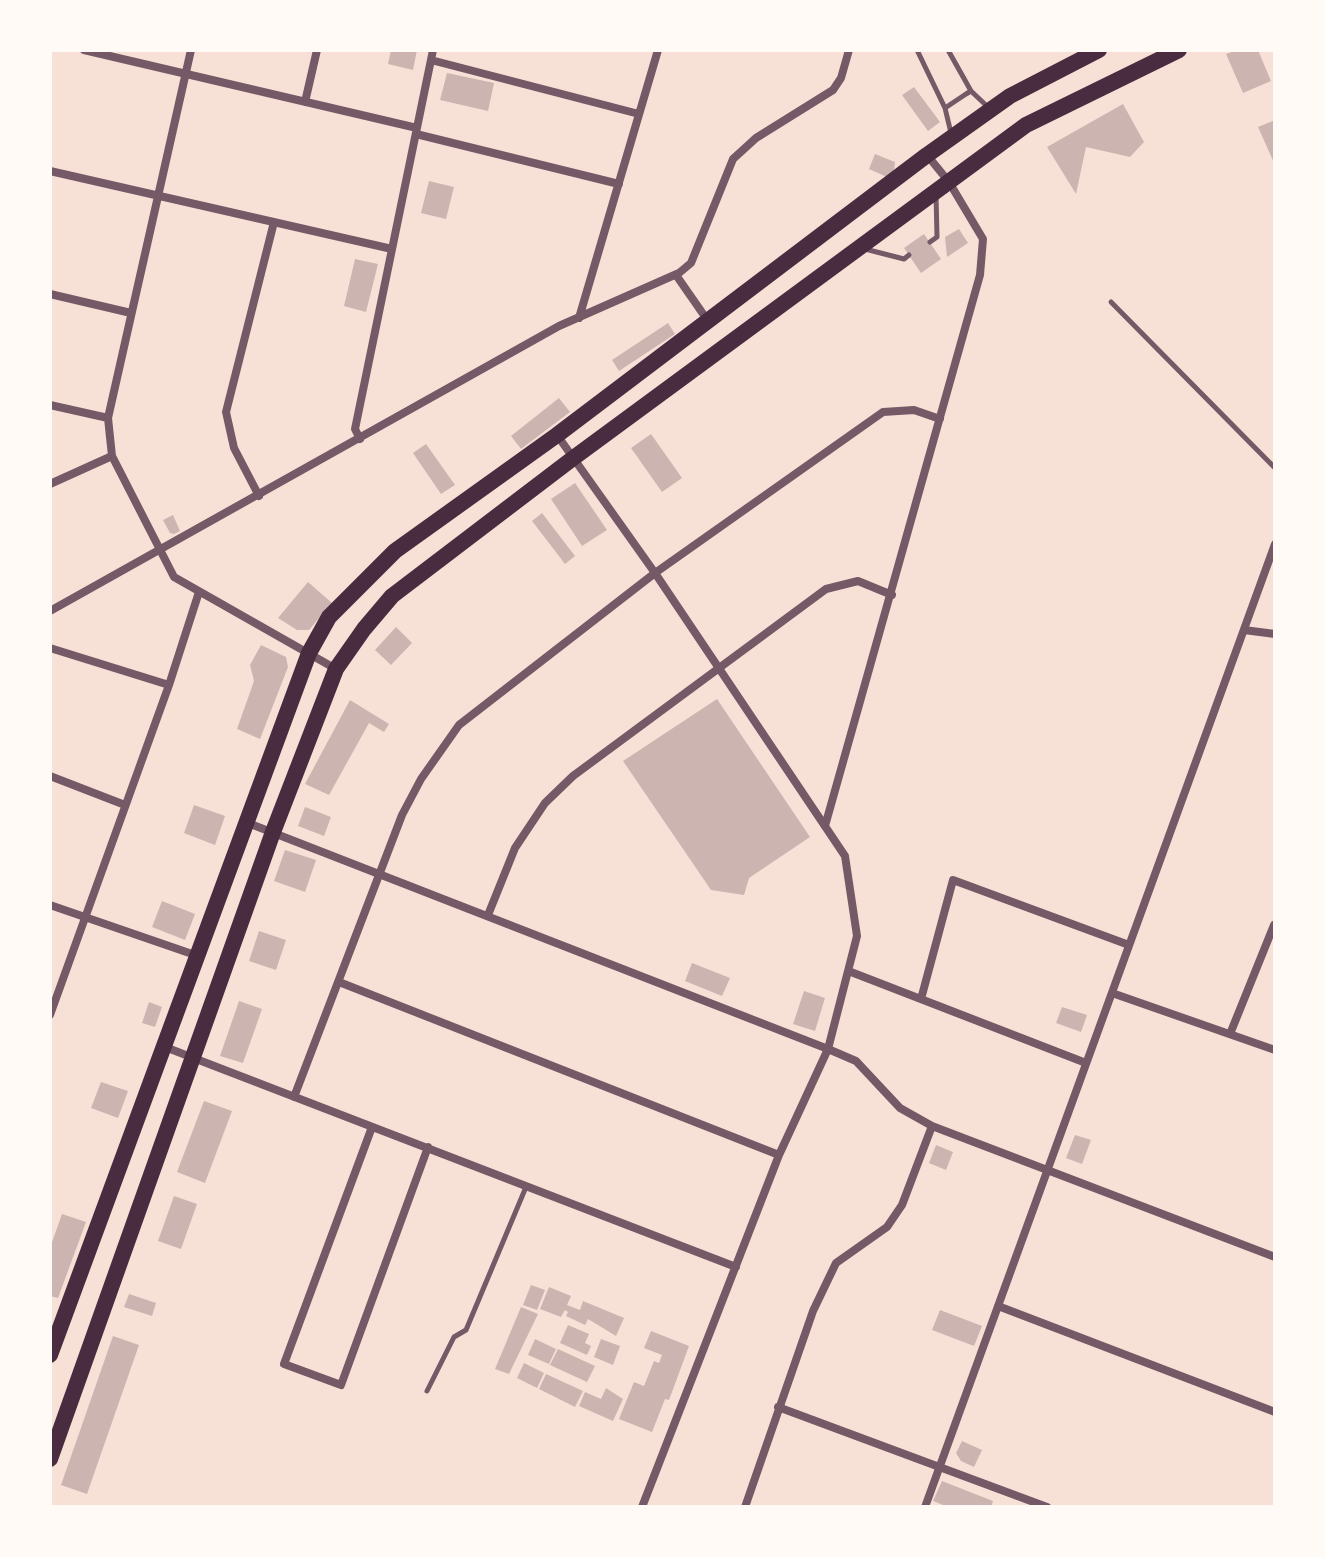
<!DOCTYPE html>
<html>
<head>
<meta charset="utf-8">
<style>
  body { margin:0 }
  #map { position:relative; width:1325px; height:1557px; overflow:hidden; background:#f7e1d7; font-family:"Work Sans",sans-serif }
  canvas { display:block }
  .frame { position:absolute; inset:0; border:52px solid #fffaf5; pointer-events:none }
</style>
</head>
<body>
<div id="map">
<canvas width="1325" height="1557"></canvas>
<div class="frame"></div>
</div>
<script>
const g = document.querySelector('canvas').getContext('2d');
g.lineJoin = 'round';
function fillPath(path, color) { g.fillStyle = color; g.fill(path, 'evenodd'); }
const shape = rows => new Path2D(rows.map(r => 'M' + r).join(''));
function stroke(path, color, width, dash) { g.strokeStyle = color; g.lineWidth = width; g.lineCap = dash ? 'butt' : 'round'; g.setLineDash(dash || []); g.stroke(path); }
fillPath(shape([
  [391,50,417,50,413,70,388,64],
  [1237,50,1258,50,1271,81,1243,93,1226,54],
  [447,73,494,83,488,111,440,100],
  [914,87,940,122,928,131,902,95],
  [1123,104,1144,142,1130,157,1086,147,1076,194,1047,147],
  [1275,120,1275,165,1258,127],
  [875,154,895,162,894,171,887,177,869,169],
  [429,181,454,187,446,219,421,213],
  [959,229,968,243,947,257,945,237],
  [924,234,941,259,921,273,904,248],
  [355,259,378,264,366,312,344,306],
  [668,323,675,334,619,371,612,360],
  [559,398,570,412,521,449,511,436],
  [651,434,682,478,662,492,631,448],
  [426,444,455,485,441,494,413,453],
  [575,483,607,530,582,546,551,499],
  [542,513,575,556,565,564,532,521],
  [173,515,180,531,174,534,170,533,163,520],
  [308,582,332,603,309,630,297,630,278,618],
  [396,627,412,643,391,665,375,650],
  [261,645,286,657,288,667,260,739,237,729,254,681,250,665],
  [717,699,810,837,749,878,744,895,711,890,623,761],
  [350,700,389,724,384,732,369,723,329,795,305,784],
  [194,805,225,816,215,845,184,833],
  [305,807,331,817,324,836,298,826],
  [285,850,316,860,305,892,274,881],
  [162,901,195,914,185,940,152,927],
  [259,931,286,940,276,970,249,961],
  [692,963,730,978,722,996,685,981],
  [804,991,825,998,815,1031,793,1024],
  [239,1001,262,1009,243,1063,220,1056],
  [149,1002,162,1007,155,1027,142,1023],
  [1062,1007,1087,1015,1081,1032,1056,1023],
  [101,1082,128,1091,118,1118,91,1108],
  [204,1101,232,1111,205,1183,177,1172],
  [1075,1135,1091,1140,1082,1164,1066,1158],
  [936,1145,953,1152,946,1170,929,1163],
  [174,1196,197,1204,181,1249,158,1241],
  [62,1214,86,1222,58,1298,50,1296,50,1248],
  [531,1285,545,1290,537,1310,523,1305],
  [549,1287,571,1296,567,1305,580,1310,583,1301,624,1318,616,1336,588,1319,585,1325,566,1316,568,1312,565,1310,561,1317,540,1309],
  [129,1294,156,1303,152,1316,124,1307],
  [521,1307,538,1314,509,1374,495,1369],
  [940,1310,982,1326,974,1346,932,1330],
  [568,1325,589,1334,585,1343,591,1346,587,1355,560,1343],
  [651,1331,689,1346,669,1400,665,1399,652,1432,619,1419,634,1382,644,1386,654,1361,659,1363,662,1355,644,1348],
  [113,1336,139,1345,87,1494,61,1485],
  [535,1339,556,1349,549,1364,528,1355],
  [601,1339,620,1346,613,1365,594,1357],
  [558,1349,595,1366,587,1382,550,1365],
  [524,1363,544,1373,537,1388,517,1378],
  [546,1374,583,1391,575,1407,539,1389],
  [606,1388,623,1399,613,1421,579,1406,585,1392,601,1399],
  [962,1441,982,1450,974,1467,961,1461,956,1453],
  [942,1481,993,1501,991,1507,948,1507,933,1501]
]), '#ccb4b1');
stroke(shape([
  [917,50,945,108],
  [948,50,971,91],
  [951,133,945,108,966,94,971,91,990,109],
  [930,242,937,237,936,195],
  [865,249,904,259,909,255],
  [1111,302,1275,468],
  [427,1391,454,1337,466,1330,526,1187]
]), '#755966', 5);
stroke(shape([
  [84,50,417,128],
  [191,50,108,418,112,456,174,577,336,669],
  [431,60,639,114],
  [305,102,317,50],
  [416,134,619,184],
  [50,171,392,249],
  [676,275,708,321],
  [50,294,131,313],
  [579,318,658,50],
  [50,405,108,418],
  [557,435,655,573,845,856,857,936,828,1049,779,1155,642,1507],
  [360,439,355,429,433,50],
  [50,484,112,456],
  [259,496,234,448,226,412,274,222],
  [50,611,559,326,679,273,691,263,733,159,756,138,833,90,841,78,849,50],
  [1244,630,1275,634],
  [50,648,169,685],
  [50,776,125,805],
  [248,823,828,1049,856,1061,900,1108,932,1126,1275,1257],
  [825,826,980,275,983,239,949,182,927,155],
  [50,905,198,956],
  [488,915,515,848,545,803,573,776,826,589,858,581,892,595],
  [851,972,1086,1063],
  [339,982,779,1155],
  [1112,993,1275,1050],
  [921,999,953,880,1129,945],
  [50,1015,169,685,199,592],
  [1230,1034,1274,925],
  [165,1047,736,1267],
  [294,1097,402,815,421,779,459,725,655,573,883,412,914,410,940,419],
  [372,1127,284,1364,341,1385,428,1147],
  [998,1306,1275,1412],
  [778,1407,1047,1507],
  [745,1507,813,1311,836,1263,887,1227,902,1205,932,1126],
  [925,1507,1275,544]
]), '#755966', 8);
stroke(shape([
  [50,1355,309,653,329,617,395,551,557,435,927,155,1010,96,1099,50],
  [50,1459,273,832,336,669,364,629,392,596,572,459,1026,125,1179,50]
]), '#4a2c40', 16);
</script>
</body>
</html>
